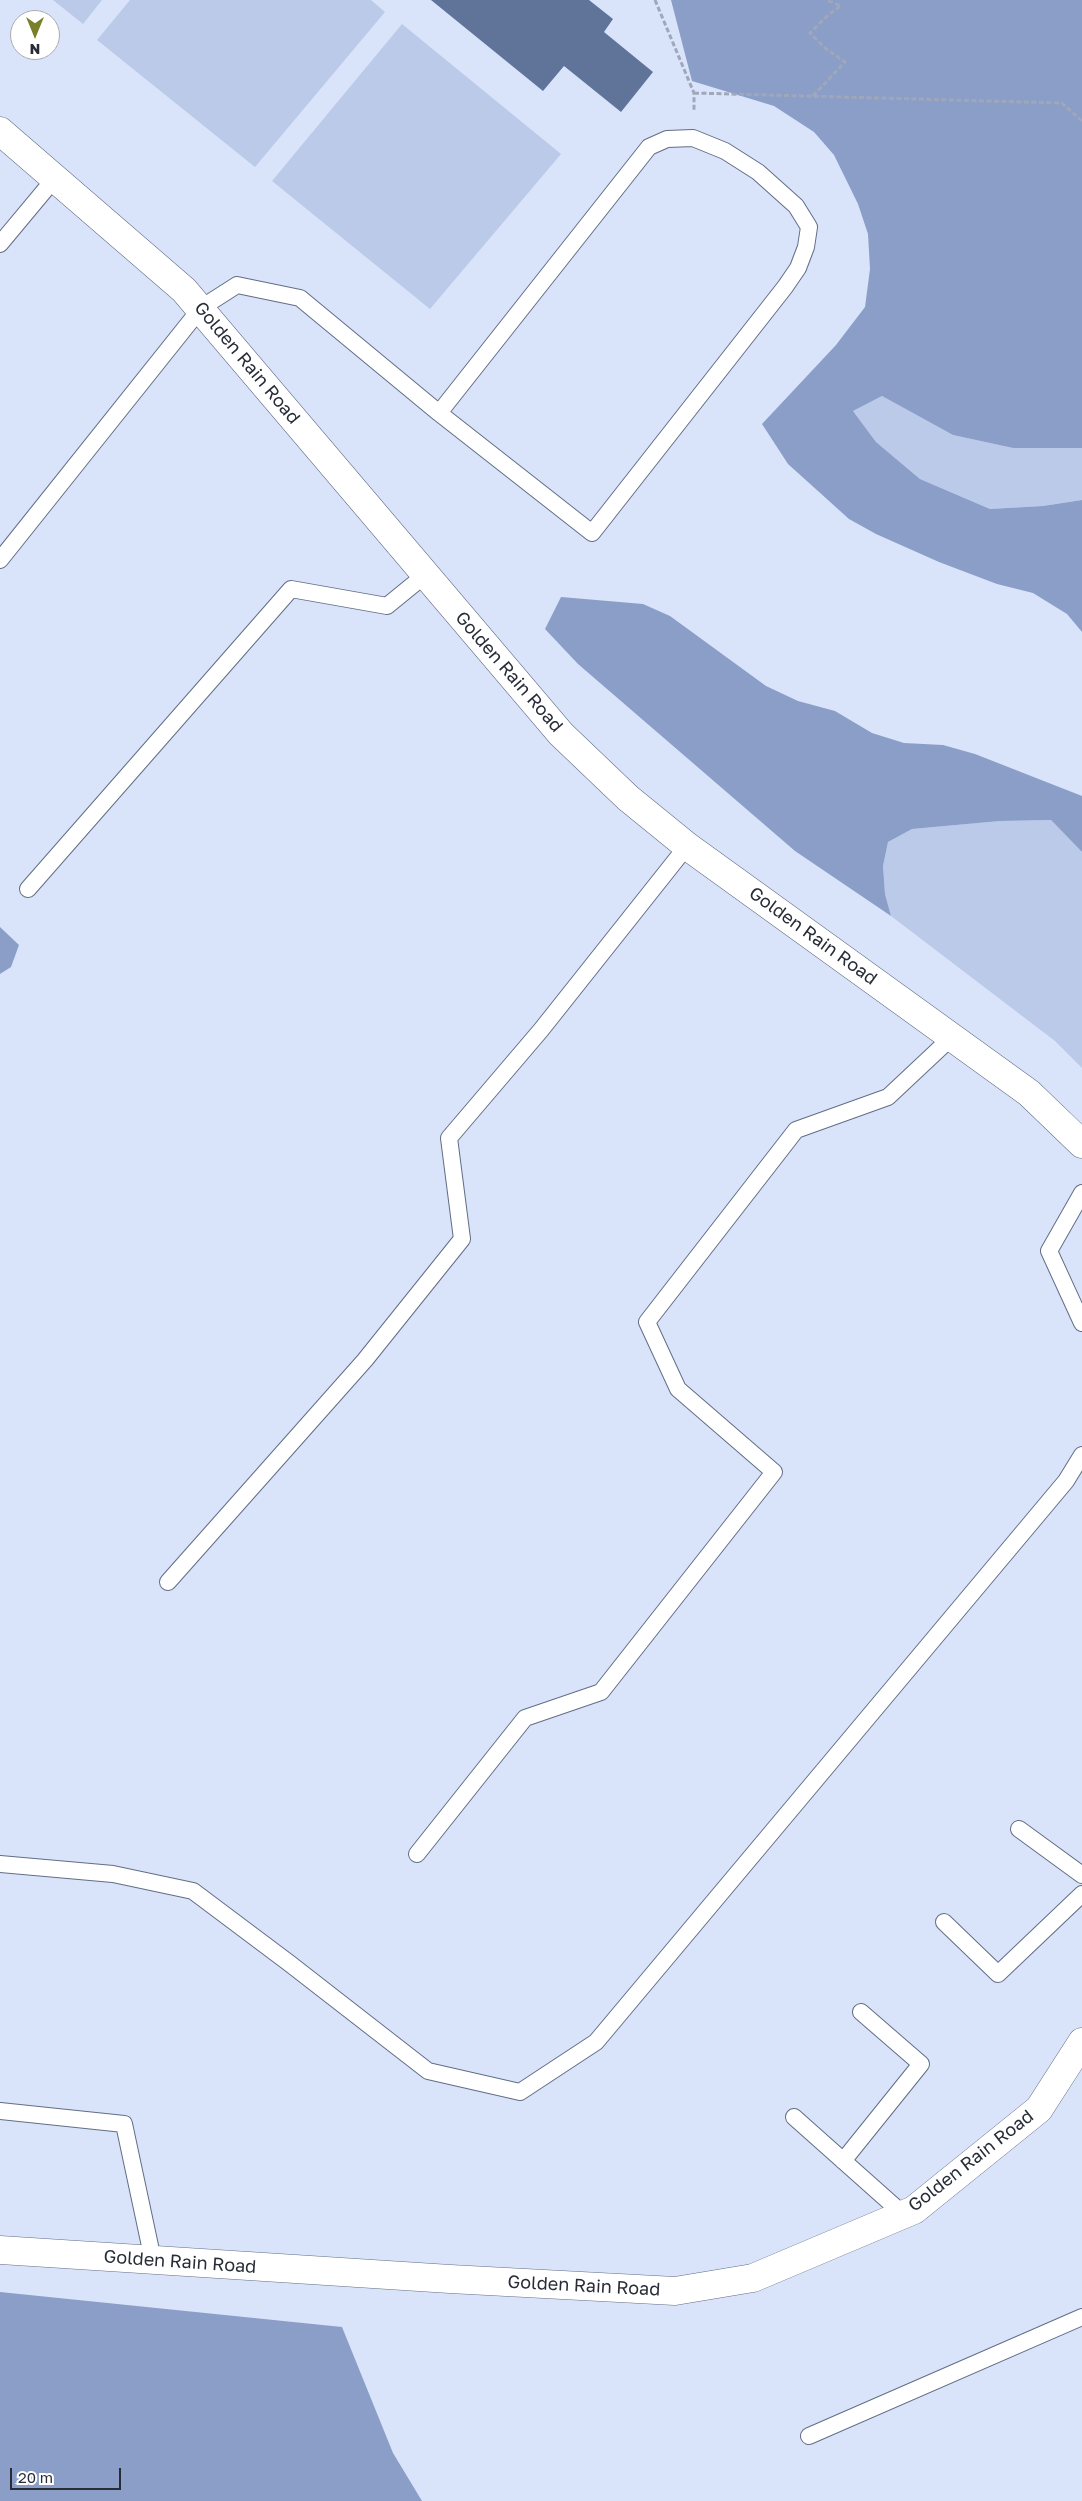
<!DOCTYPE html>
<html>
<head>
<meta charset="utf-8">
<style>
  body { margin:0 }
  #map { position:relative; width:1082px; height:2501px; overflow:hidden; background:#d9e4fa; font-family:"Golos Text",sans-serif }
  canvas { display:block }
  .north { position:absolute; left:10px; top:10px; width:50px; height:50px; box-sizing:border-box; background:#fff; border:1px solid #a9abaf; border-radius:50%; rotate:180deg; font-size:14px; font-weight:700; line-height:20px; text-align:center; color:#272c37 }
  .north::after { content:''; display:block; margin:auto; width:18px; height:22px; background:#79802b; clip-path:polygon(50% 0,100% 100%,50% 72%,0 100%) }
  .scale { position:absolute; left:10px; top:2468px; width:111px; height:22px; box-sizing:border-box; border:2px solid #272c37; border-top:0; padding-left:6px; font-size:15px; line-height:18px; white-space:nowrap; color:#272c37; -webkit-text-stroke:4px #fff; paint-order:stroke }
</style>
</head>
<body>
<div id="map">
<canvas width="1082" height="2501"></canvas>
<div class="north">N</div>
<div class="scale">20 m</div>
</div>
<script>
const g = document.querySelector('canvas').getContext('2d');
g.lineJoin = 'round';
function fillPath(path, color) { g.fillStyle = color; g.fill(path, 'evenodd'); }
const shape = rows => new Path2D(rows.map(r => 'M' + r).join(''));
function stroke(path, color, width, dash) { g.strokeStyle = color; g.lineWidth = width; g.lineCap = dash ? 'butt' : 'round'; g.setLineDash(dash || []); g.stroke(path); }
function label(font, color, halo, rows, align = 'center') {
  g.font = font + ' "Golos Text",sans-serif'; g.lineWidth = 5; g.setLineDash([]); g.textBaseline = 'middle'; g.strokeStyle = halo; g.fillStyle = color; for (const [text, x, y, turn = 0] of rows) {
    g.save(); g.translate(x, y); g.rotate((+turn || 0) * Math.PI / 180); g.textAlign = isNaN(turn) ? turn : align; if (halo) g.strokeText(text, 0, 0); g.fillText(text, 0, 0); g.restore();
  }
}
fillPath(shape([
  [53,0,102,0,83,24],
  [130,0,371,0,385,12,255,167,97,40],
  [402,24,561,154,430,309,272,181],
  [882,396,953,435,1013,448,1082,448,1082,500,1043,506,990,509,920,479,876,442,853,411],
  [1051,820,1082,852,1082,1068,1055,1041,891,916,885,894,883,866,888,842,912,829,1000,821]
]), '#bbcae8');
fillPath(shape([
  [671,0,1082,0,1082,448,1013,448,953,435,882,396,853,411,876,442,920,479,990,509,1043,506,1082,500,1082,632,1067,614,1033,593,997,584,939,562,876,534,849,519,788,464,762,424,836,345,865,307,870,269,868,234,858,204,834,155,814,132,774,106,692,81],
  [561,597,643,604,670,616,766,686,798,701,835,711,872,733,904,743,943,745,975,754,1082,796,1082,852,1051,820,1000,821,912,829,888,842,883,866,885,894,891,916,795,851,578,664,545,629],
  [0,927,19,945,11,967,0,974],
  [0,2292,342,2327,393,2453,422,2501,0,2501]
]), '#8a9ec7');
fillPath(shape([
  [431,0,589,0,613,19,604,32,653,72,621,112,564,66,543,91]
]), '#60749a');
const lane = shape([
  [0,244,55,178],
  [0,560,201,308,237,285,300,298,439,413,592,533,785,287,798,268,806,247,809,227,796,206,758,172,725,151,693,138,667,139,649,147,439,413],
  [28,889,291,589,387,606,425,575],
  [1082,1193,1049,1251,1082,1323],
  [168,1582,365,1360,462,1239,449,1138,541,1030,687,846],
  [1019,1829,1082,1875],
  [417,1854,525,1718,601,1692,774,1472,678,1389,647,1322,796,1130,888,1097,953,1036],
  [0,1864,113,1874,193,1891,289,1963,428,2071,520,2092,596,2042,1066,1481,1082,1455],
  [944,1922,998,1974,1082,1894],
  [0,2111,124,2124,153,2260],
  [794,2117,903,2214],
  [843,2161,921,2064,861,2012],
  [809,2436,1082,2317]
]);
const street = shape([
  [0,131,184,290,561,734,628,798,687,846,1029,1093,1082,1144],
  [0,2250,450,2279,675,2291,753,2278,914,2210,1039,2109,1082,2042]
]);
stroke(lane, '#626e86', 18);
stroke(street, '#626e86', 29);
stroke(shape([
  [655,0,694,93,694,110],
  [694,93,1062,103,1082,121],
  [813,96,845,62,825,48,810,33,829,14,841,6,826,0]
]), '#9fa8ba', 3, [5, 2.5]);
stroke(lane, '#fff', 16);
stroke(street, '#fff', 28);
label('18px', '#272c37', '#fff', [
  ["Golden Rain Road",247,363,50],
  ["Golden Rain Road",509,672,49],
  ["Golden Rain Road",813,936,36],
  ["Golden Rain Road",971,2161,-38],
  ["Golden Rain Road",180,2262,4],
  ["Golden Rain Road",584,2286,3]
]);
</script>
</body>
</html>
